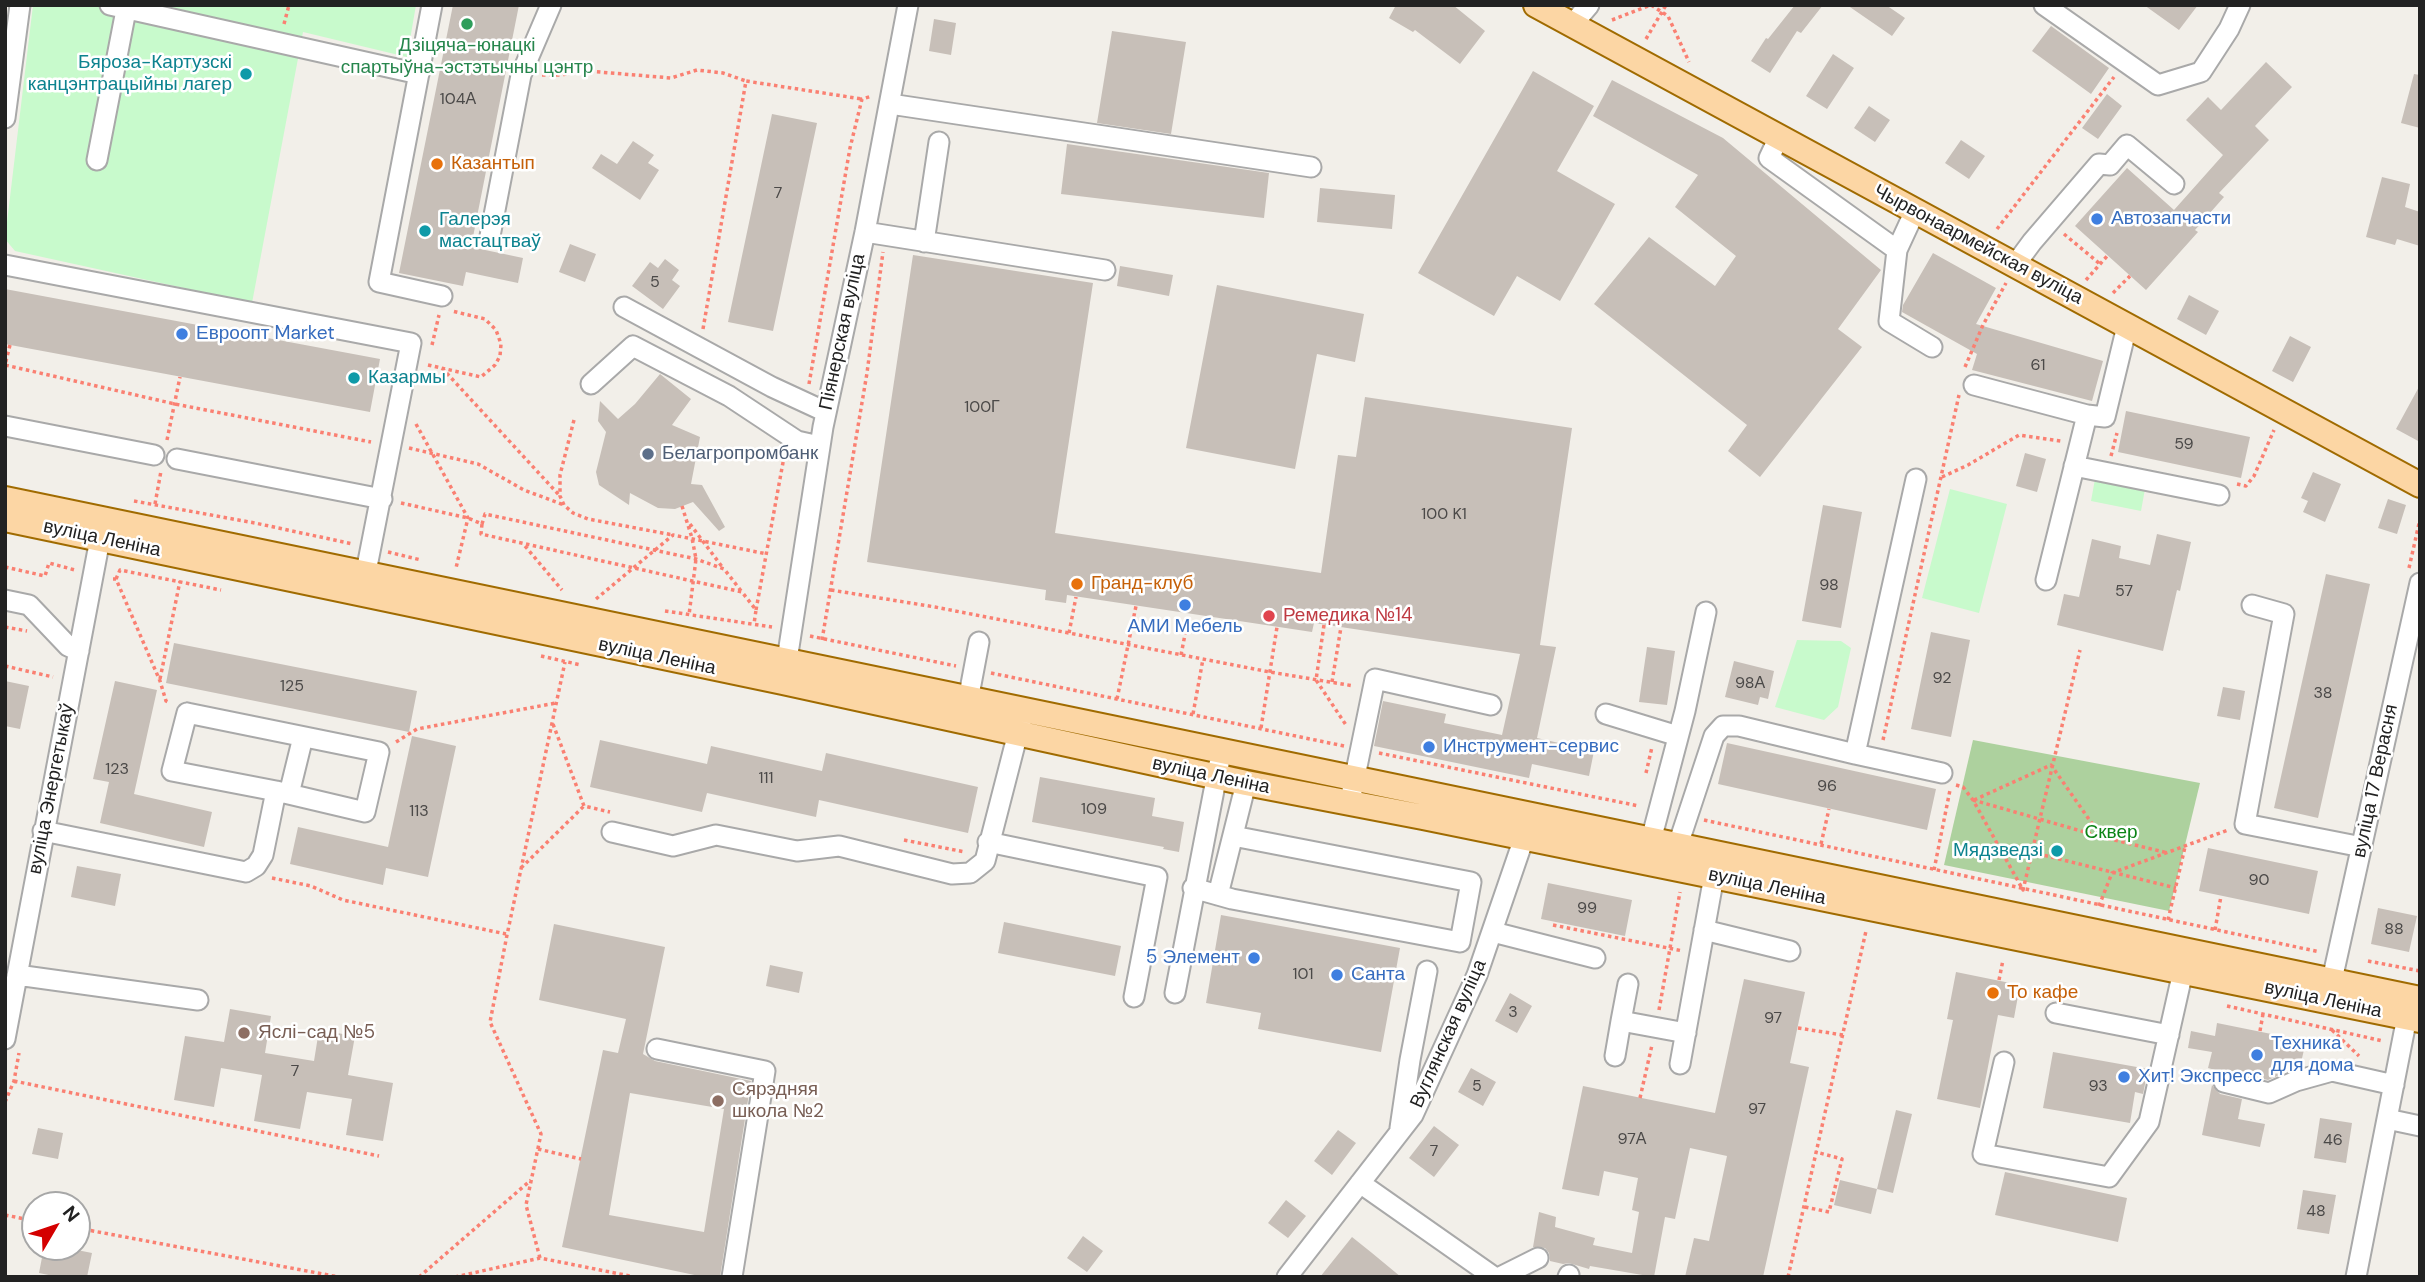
<!DOCTYPE html>
<html>
<head>
<meta charset="utf-8">
<style>
  body { margin:0 }
  #map { position:relative; width:2425px; height:1282px; overflow:hidden; background:#f2efe9; font-family:"DM Sans",sans-serif }
  canvas { display:block }
  .frame { position:absolute; inset:0; border:7px solid #222; pointer-events:none }
  .north { position:absolute; left:21px; top:1191px; width:70px; height:70px; box-sizing:border-box; background:#fff; border:2px solid #a7a7a7; border-radius:50%; rotate:51deg; font-size:19px; font-weight:700; line-height:28px; text-align:center; color:#222 }
  .north::after { content:''; display:block; margin:auto; width:24px; height:32px; background:#d40000; clip-path:polygon(50% 0,100% 100%,50% 72%,0 100%) }
</style>
</head>
<body>
<div id="map">
<canvas width="2425" height="1282"></canvas>
<div class="frame"></div>
<div class="north">N</div>
</div>
<script>
const g = document.querySelector('canvas').getContext('2d');
g.lineJoin = 'round';
function fillPath(path, color) { g.fillStyle = color; g.fill(path, 'evenodd'); }
const shape = rows => new Path2D(rows.map(r => 'M' + r).join(''));
function stroke(path, color, width, dash) { g.strokeStyle = color; g.lineWidth = width; g.lineCap = dash ? 'butt' : 'round'; g.setLineDash(dash || []); g.stroke(path); }
function label(font, color, halo, rows, align = 'center') {
  g.font = font + ' "DM Sans",sans-serif'; g.lineWidth = 5; g.setLineDash([]); g.textBaseline = 'middle'; g.strokeStyle = halo; g.fillStyle = color; for (const [text, x, y, turn = 0] of rows) {
    g.save(); g.translate(x, y); g.rotate((+turn || 0) * Math.PI / 180); g.textAlign = isNaN(turn) ? turn : align; if (halo) g.strokeText(text, 0, 0); g.fillText(text, 0, 0); g.restore();
  }
}
fillPath(shape([
  [1973,740,2200,783,2169,911,1944,865]
]), '#add19e');
fillPath(shape([
  [33,5,416,5,407,57,303,32,252,303,15,251,5,239],
  [2095,479,2145,489,2141,511,2091,501],
  [1950,489,2007,504,1979,613,1922,598],
  [1797,640,1841,641,1851,648,1838,707,1824,720,1775,707]
]), '#c8facc');
fillPath(shape([
  [453,5,519,5,471,247,523,258,518,283,466,272,463,286,399,273],
  [1396,5,1453,5,1485,31,1460,64,1415,30,1413,32,1389,18],
  [1795,5,1823,5,1801,33,1797,31,1770,73,1751,61,1766,38,1768,39],
  [1847,5,1886,5,1905,18,1892,36],
  [2144,5,2198,5,2179,30],
  [934,19,956,23,951,55,929,51],
  [2051,26,2109,68,2091,94,2032,51],
  [1112,31,1186,42,1171,134,1097,123],
  [1833,54,1854,68,1827,109,1806,96],
  [2266,62,2292,87,2255,126,2269,140,2219,193,2224,197,2195,230,2198,232,2146,290,2075,226,2127,168,2174,210,2223,155,2186,120,2208,97,2221,110],
  [1533,71,1594,106,1557,171,1615,204,1560,301,1517,276,1494,316,1418,273],
  [2414,74,2420,75,2420,128,2401,123],
  [1612,80,1723,138,1881,270,1838,329,1862,347,1760,477,1728,451,1747,425,1594,304,1649,237,1715,286,1736,256,1675,207,1698,175,1593,116],
  [2107,94,2122,106,2098,139,2082,128],
  [1869,106,1890,120,1875,142,1854,128],
  [772,114,817,123,773,331,728,322],
  [1961,140,1985,156,1969,179,1945,163],
  [633,141,654,155,648,163,659,170,640,200,592,168,601,154,617,164],
  [1067,144,1269,173,1264,218,1061,194],
  [2382,177,2410,184,2405,207,2420,212,2420,246,2397,239,2395,245,2366,237],
  [1320,188,1395,195,1392,229,1317,222],
  [570,244,596,254,585,282,559,272],
  [1933,253,1996,288,1976,324,2103,361,2092,401,1972,370,1977,354,1902,312,1903,305],
  [913,255,1093,283,1055,533,1321,573,1338,455,1356,457,1365,397,1572,428,1540,645,1556,647,1537,738,1594,751,1589,776,1532,764,1529,778,1374,746,1383,701,1446,714,1444,723,1502,735,1520,654,1314,623,1312,632,1067,595,1066,603,1045,600,1046,590,867,562],
  [665,259,679,270,672,280,680,286,663,309,632,286,650,262,658,268],
  [1120,266,1173,275,1169,296,1117,286],
  [1217,285,1364,314,1355,362,1317,354,1295,469,1186,448],
  [5,289,380,359,370,412,5,344],
  [2189,295,2219,311,2206,335,2177,319],
  [2290,336,2311,347,2293,382,2272,371],
  [660,374,691,399,672,425,700,437,691,484,702,485,725,527,719,531,693,502,675,509,658,508,630,493,629,505,599,485,596,472,606,432,598,421,600,401,618,419,635,404],
  [2420,385,2420,442,2396,429],
  [2126,411,2250,437,2241,478,2118,452],
  [2025,453,2046,459,2037,492,2016,486],
  [2313,472,2341,484,2325,522,2303,512,2308,501,2301,498],
  [2388,499,2406,505,2397,534,2378,528],
  [1823,505,1862,512,1841,628,1802,621],
  [2157,534,2191,542,2180,591,2177,590,2163,651,2057,625,2064,594,2079,597,2092,539,2121,546,2119,558,2150,565],
  [2326,574,2370,584,2318,818,2274,808],
  [1931,632,1970,640,1951,737,1911,729],
  [174,643,417,691,409,732,166,683],
  [1647,647,1675,651,1667,705,1639,702],
  [1734,661,1774,671,1768,699,1760,697,1758,705,1725,697],
  [5,681,29,686,20,729,5,726],
  [115,681,157,690,134,794,212,812,204,847,100,823,109,782,93,779],
  [2223,687,2245,691,2240,720,2217,716],
  [412,736,456,746,428,877,386,868,383,885,290,864,298,827,388,847],
  [600,740,707,764,711,746,822,771,826,753,978,787,968,833,819,800,816,817,707,793,702,812,590,787],
  [1727,743,1936,789,1927,830,1718,784],
  [1040,777,1155,798,1152,816,1184,822,1179,852,1163,849,1164,847,1032,822],
  [2208,848,2318,871,2309,914,2199,891],
  [77,866,121,874,115,906,71,897],
  [1548,883,1632,900,1625,936,1541,919],
  [2378,908,2417,916,2409,952,2371,944],
  [1221,915,1400,948,1381,1052,1258,1029,1261,1013,1206,1003],
  [1004,922,1121,946,1115,976,998,953],
  [554,924,665,947,643,1054,655,1061,751,1081,720,1277,704,1277,562,1247,603,1050,618,1053,626,1019,539,1000],
  [630,1093,724,1109,704,1232,609,1215],
  [770,965,803,972,799,993,766,986],
  [1956,972,2020,985,2014,1018,1998,1015,1980,1108,1937,1099,1953,1020,1947,1019],
  [1744,979,1805,992,1790,1063,1809,1067,1763,1277,1685,1277,1694,1238,1709,1241,1727,1156,1690,1148,1675,1219,1665,1217,1654,1277,1590,1266,1589,1269,1569,1263,1563,1264,1550,1261,1549,1253,1545,1248,1533,1247,1539,1212,1556,1217,1555,1227,1595,1238,1593,1245,1632,1253,1639,1212,1632,1210,1638,1178,1604,1171,1599,1196,1562,1189,1583,1086,1715,1113],
  [1510,993,1532,1006,1517,1033,1495,1021],
  [230,1009,271,1016,265,1053,314,1061,319,1030,355,1036,348,1075,393,1083,383,1141,346,1135,352,1099,307,1092,300,1129,254,1121,262,1075,221,1068,214,1107,174,1100,185,1036,224,1042],
  [2217,1023,2306,1041,2300,1067,2289,1071,2283,1070,2282,1074,2268,1080,2226,1070,2220,1071,2214,1075,2215,1070,2208,1068,2212,1052,2188,1048,2191,1031,2215,1036],
  [2053,1052,2148,1069,2143,1094,2135,1092,2130,1123,2043,1108],
  [1471,1068,1496,1082,1483,1106,1458,1092],
  [2212,1085,2220,1094,2242,1099,2238,1119,2265,1124,2260,1147,2202,1135],
  [1896,1110,1912,1114,1893,1193,1877,1189],
  [2320,1118,2352,1123,2346,1163,2314,1158],
  [1434,1126,1459,1145,1434,1177,1409,1158],
  [38,1128,63,1133,58,1159,32,1154],
  [1338,1130,1356,1143,1332,1175,1314,1161],
  [2005,1172,2127,1198,2118,1242,1995,1215],
  [1840,1180,1877,1189,1871,1214,1834,1205],
  [2303,1190,2336,1195,2329,1234,2297,1229],
  [1286,1200,1306,1216,1288,1238,1268,1223],
  [1083,1236,1103,1251,1087,1272,1067,1258],
  [1352,1237,1372,1253,1401,1277,1320,1277],
  [44,1247,62,1247,92,1253,87,1277,58,1277,39,1273]
]), '#c7bfb8');
const minor = shape([
  [110,5,419,74],
  [432,5,379,282,442,296],
  [2044,5,2158,85,2201,72,2229,29,2240,5],
  [1572,25,1589,5],
  [890,104,1311,167],
  [5,118,20,5],
  [1779,137,1769,158,1897,250],
  [97,160,127,5],
  [1915,211,1897,250,1889,321,1932,347],
  [865,232,1105,270],
  [490,236,521,75,551,5],
  [924,242,939,142],
  [5,265,411,343,363,587],
  [2015,265,2032,242,2099,164,2110,165,2127,145,2174,184],
  [624,307,772,387,826,412],
  [591,384,633,346,729,396,797,441,819,446],
  [1974,385,2087,415],
  [5,426,154,455],
  [177,459,382,499],
  [2074,466,2219,495],
  [2046,580,2087,415,2105,417,2127,326],
  [5,600,29,605,68,646,79,651],
  [2252,605,2284,614,2245,824,2362,847],
  [787,660,823,427,865,232,908,5],
  [966,711,979,642],
  [187,713,379,752,365,812,276,791,172,771,187,713],
  [1606,714,1678,736],
  [1855,754,1942,773],
  [1352,791,1375,679,1491,705],
  [289,794,303,737],
  [43,831,246,872,256,866,263,855,276,791],
  [612,832,673,846,716,835,797,851,839,846,952,874,970,873,985,861,1021,721],
  [1651,840,1685,711,1706,612],
  [988,842,1157,877,1134,997],
  [1674,857,1714,736,1723,726,1739,726,1855,754,1916,479],
  [1193,888,1232,899,1460,942,1471,882,1233,836],
  [1218,895,1246,783],
  [1704,930,1790,951],
  [1493,932,1595,958],
  [17,975,198,1000],
  [2332,980,2420,583],
  [1175,993,1219,764],
  [2056,1013,2169,1035],
  [1621,1021,1628,984],
  [5,1039,100,539],
  [657,1049,765,1071,732,1277],
  [1615,1056,1621,1021,1686,1033],
  [2004,1062,1983,1154,2109,1177,2149,1122,2186,958],
  [1680,1064,1716,865],
  [2224,1082,2269,1093,2296,1081,2332,1071,2394,1085],
  [2387,1119,2420,1126],
  [1400,1128,1410,1060,1427,971],
  [1360,1183,1494,1277],
  [1287,1277,1413,1115,1477,975,1524,838],
  [1500,1277,1538,1258],
  [1568,1277,1569,1275],
  [2356,1277,2407,1017]
]);
const major = shape([
  [1536,5,2420,485],
  [5,499,2420,999],
  [5,519,783,682,1246,783,1423,817,2420,1020]
]);
stroke(minor, '#a9a9a9', 23);
stroke(major, '#a06b00', 28);
stroke(shape([
  [1612,20,1651,5,1668,16,1689,62],
  [284,24,289,5],
  [1646,39,1666,5],
  [542,75,563,75,575,70,671,78,697,70,723,73,746,81],
  [1997,229,2114,77],
  [2064,234,2100,264],
  [2086,280,2108,255],
  [2113,293,2130,276],
  [703,329,746,81,862,99],
  [10,345,5,365,175,404,371,442],
  [432,345,439,315],
  [428,365,481,377,495,365,500,356,501,344,496,330,485,319,452,311],
  [1965,367,1983,325,2006,283],
  [442,368,559,495],
  [809,384,850,148,862,99,872,96],
  [574,420,560,475,560,496,564,505,573,513,588,519,673,535],
  [416,424,468,518,456,568],
  [167,440,180,377],
  [409,448,478,464,524,490,564,505],
  [2111,456,2117,433],
  [1942,477,1968,465,2019,435,2061,441],
  [2237,484,2246,486,2254,476,2274,430],
  [134,501,255,523,353,544],
  [401,503,468,518,482,524,481,534,742,592,756,610,754,624],
  [155,504,161,471],
  [682,506,692,538,696,559,689,615],
  [482,524,485,514,696,559,724,569,742,592],
  [690,524,723,568],
  [525,546,562,590],
  [388,552,421,560],
  [5,567,45,576,49,563,75,570],
  [2409,568,2420,519],
  [113,579,116,579,160,681,166,701,170,703],
  [116,579,120,570,221,590],
  [831,590,935,607,1270,672,1354,686],
  [596,599,673,535,767,554],
  [756,610,784,457],
  [665,611,772,627],
  [1324,625,1316,680,1346,725],
  [5,627,27,631],
  [1069,633,1076,597],
  [810,636,956,666],
  [822,640,867,373,883,252],
  [1181,655,1189,614],
  [541,656,581,665],
  [5,666,53,677],
  [991,673,1344,746],
  [160,679,180,581],
  [1332,682,1341,627],
  [1117,699,1136,606],
  [1193,714,1203,659],
  [553,724,584,806,610,812],
  [1261,728,1277,627],
  [1883,740,1959,395],
  [396,742,417,729,556,703],
  [1379,753,1639,806],
  [1646,773,1652,747],
  [1956,785,1963,787,1973,800,2023,890,2080,650],
  [1973,800,2102,837,2168,853],
  [1974,800,2051,765,2100,835],
  [1704,820,2320,952],
  [904,840,965,852],
  [1821,844,1829,809],
  [2031,852,2176,888],
  [521,868,584,806],
  [1934,870,1950,790],
  [272,878,311,886,343,900,506,934],
  [2099,906,2112,873,2228,830],
  [2168,920,2185,847],
  [1553,925,1683,951],
  [2215,930,2221,896],
  [2368,961,2420,971],
  [1999,980,2003,960],
  [2227,1006,2383,1041],
  [1659,1010,1680,892],
  [1798,1028,1843,1035],
  [2332,1030,2359,1056],
  [2260,1031,2263,1014],
  [14,1081,379,1156],
  [1640,1098,1652,1045],
  [5,1102,14,1081,19,1053],
  [538,1149,581,1159],
  [1805,1207,1829,1212,1842,1159,1816,1152],
  [5,1215,35,1221],
  [77,1228,339,1277],
  [540,1258,526,1205,541,1134,490,1022,507,935,565,662],
  [419,1277,531,1180],
  [455,1277,540,1258,635,1277],
  [1788,1277,1866,931]
]), '#fa8072', 3.5, [3.5, 3.5]);
stroke(minor, '#fff', 19);
stroke(major, '#fcd6a4', 24);
for (const [x, y, r, color] of [
  [467,24,7,"#2e9e5b"],
  [246,74,7,"#0f9aa8"],
  [437,164,7,"#e8710a"],
  [2097,219,7,"#3f7fe0"],
  [425,231,7,"#0f9aa8"],
  [182,334,7,"#3f7fe0"],
  [354,378,7,"#0f9aa8"],
  [648,454,7,"#5c6f8a"],
  [1077,584,7,"#e8710a"],
  [1185,605,7,"#3f7fe0"],
  [1269,616,7,"#e0444e"],
  [1429,747,7,"#3f7fe0"],
  [2057,851,7,"#0f9aa8"],
  [1254,958,7,"#3f7fe0"],
  [1337,975,7,"#3f7fe0"],
  [1993,993,7,"#e8710a"],
  [244,1033,7,"#8d6e63"],
  [2257,1055,7,"#3f7fe0"],
  [2124,1077,7,"#3f7fe0"],
  [718,1101,7,"#8d6e63"]
]) { const dot = new Path2D(); dot.arc(x, y, r, 0, 2 * Math.PI); g.fillStyle = color; g.fill(dot); stroke(dot, '#fff', 2.5); }
label('16px', '#4b4948', null, [
  ["104А",458,100],
  ["7",778,194],
  ["5",655,283],
  ["61",2038,366],
  ["100Г",982,408],
  ["59",2184,445],
  ["100 K1",1444,515],
  ["98",1829,586],
  ["57",2124,592],
  ["92",1942,679],
  ["98А",1750,684],
  ["125",292,687],
  ["38",2323,694],
  ["123",117,770],
  ["111",766,779],
  ["96",1827,787],
  ["109",1094,810],
  ["113",419,812],
  ["90",2259,881],
  ["99",1587,909],
  ["88",2394,930],
  ["101",1303,975],
  ["3",1513,1013],
  ["97",1773,1019],
  ["7",295,1072],
  ["5",1477,1087],
  ["93",2098,1087],
  ["97",1757,1110],
  ["97А",1632,1140],
  ["46",2333,1141],
  ["7",1434,1152],
  ["48",2316,1212]
]);
label('19px', '#27864d', '#fff', [
  ["Дзіцяча-юнацкі",467,46],
  ["спартыўна-эстэтычны цэнтр",467,68]
]);
label('19px', '#0d838f', '#fff', [
  ["Бяроза-Картузскі",232,63],
  ["канцэнтрацыйны лагер",232,85],
  ["Галерэя",439,220,"left"],
  ["мастацтваў",439,242,"left"],
  ["Казармы",368,378,"left"],
  ["Мядзведзі",2043,851]
], 'right');
label('19px', '#c56008', '#fff', [
  ["Казантып",451,164],
  ["Гранд-клуб",1091,584],
  ["То кафе",2007,993]
], 'left');
label('19px', '#366cbe', '#fff', [
  ["Автозапчасти",2111,219],
  ["Евроопт Market",196,334],
  ["АМИ Мебель",1185,627,"center"],
  ["Инструмент-сервис",1443,747],
  ["5 Элемент",1240,958,"right"],
  ["Санта",1351,975],
  ["Техника",2271,1044],
  ["для дома",2271,1066],
  ["Хит! Экспресс",2138,1077]
], 'left');
label('19px', '#222', '#fff', [
  ["Чырвонаармейская вуліца",1978,245,28],
  ["Піянерская вуліца",843,332,-78],
  ["вуліца Леніна",102,539,12],
  ["вуліца Леніна",657,657,12],
  ["вуліца Леніна",1211,776,12],
  ["вуліца 17 Верасня",2376,781,-78],
  ["вуліца Энергетыкаў",52,789,-79],
  ["вуліца Леніна",1767,887,12],
  ["вуліца Леніна",2323,1000,12],
  ["Вуглянская вуліца",1449,1034,-66]
]);
label('19px', '#4e5e75', '#fff', [
  ["Белагропромбанк",662,454]
], 'left');
label('19px', '#be3a42', '#fff', [
  ["Ремедика №14",1283,616]
], 'left');
label('19px', '#0c8416', '#fff', [
  ["Сквер",2111,833]
]);
label('19px', '#785e54', '#fff', [
  ["Яслі-сад №5",258,1033],
  ["Сярэдняя",732,1090],
  ["школа №2",732,1112]
], 'left');
</script>
</body>
</html>
